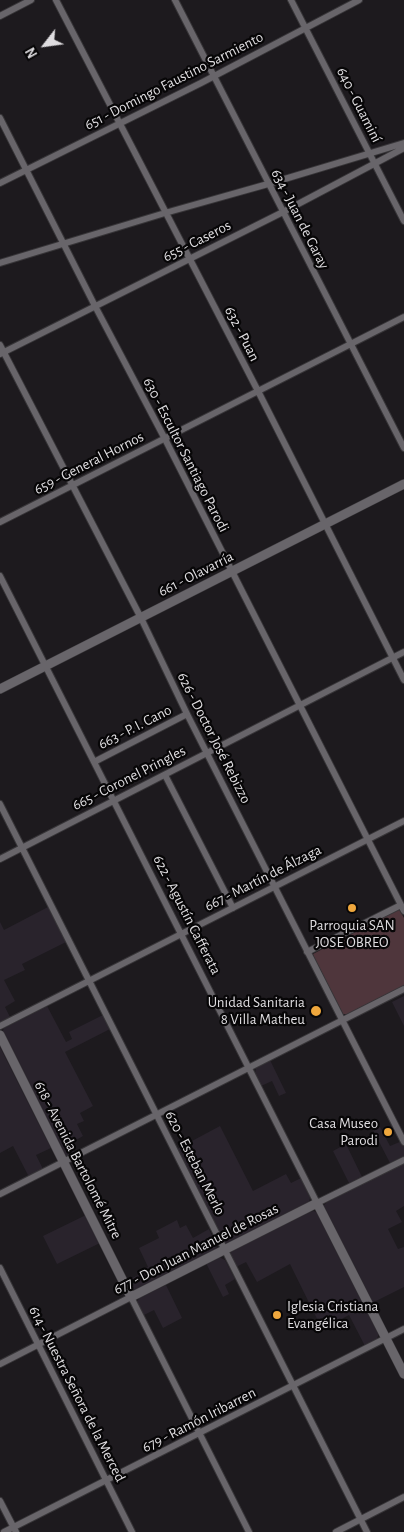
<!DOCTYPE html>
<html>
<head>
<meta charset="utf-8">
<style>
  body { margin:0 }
  #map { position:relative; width:404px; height:1532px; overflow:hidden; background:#1d1a1e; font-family:"Alegreya Sans",sans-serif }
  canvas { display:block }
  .north { position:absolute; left:20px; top:20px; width:50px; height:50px; -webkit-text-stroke:4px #070607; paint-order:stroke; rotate:240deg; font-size:14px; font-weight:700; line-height:20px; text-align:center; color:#dfdde0 }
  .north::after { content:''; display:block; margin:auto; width:18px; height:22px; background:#dfdde0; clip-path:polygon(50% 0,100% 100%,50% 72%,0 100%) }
</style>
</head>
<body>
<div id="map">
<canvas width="404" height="1532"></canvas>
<div class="north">N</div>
</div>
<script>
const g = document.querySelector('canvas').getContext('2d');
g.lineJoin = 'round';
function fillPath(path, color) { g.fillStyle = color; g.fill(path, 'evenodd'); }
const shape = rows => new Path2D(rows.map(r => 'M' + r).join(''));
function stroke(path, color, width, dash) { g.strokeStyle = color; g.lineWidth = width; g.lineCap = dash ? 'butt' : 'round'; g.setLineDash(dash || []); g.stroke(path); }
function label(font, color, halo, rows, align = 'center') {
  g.font = font + ' "Alegreya Sans",sans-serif'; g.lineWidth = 4.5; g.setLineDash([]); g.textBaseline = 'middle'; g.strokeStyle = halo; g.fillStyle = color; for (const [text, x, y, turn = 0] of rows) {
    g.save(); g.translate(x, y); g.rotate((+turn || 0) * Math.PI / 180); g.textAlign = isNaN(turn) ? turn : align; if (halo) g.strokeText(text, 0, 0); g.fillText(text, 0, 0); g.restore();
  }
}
fillPath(shape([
  [48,907,66,942,22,964,25,970,4,980,15,1001,5,1007,10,1017,0,1022,0,922,4,930],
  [404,996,404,1026,392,1002],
  [47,1006,66,1042,72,1039,69,1032,103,1015,110,1029,65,1052,93,1106,80,1113,84,1121,77,1124,83,1136,71,1143,75,1153,68,1156,65,1156,2,1033,4,1028],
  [0,1047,51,1148,36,1155,43,1169,29,1177,13,1146,0,1153],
  [270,1060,286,1093,279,1096,272,1081,261,1086,255,1073,256,1068],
  [220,1126,253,1191,286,1174,291,1183,301,1178,310,1198,309,1202,226,1244,224,1242,177,1149],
  [380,1127,390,1146,402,1141,404,1145,404,1156,390,1163,373,1130],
  [346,1144,362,1177,349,1183,333,1151],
  [404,1163,404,1206,396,1211,402,1222,388,1229,398,1249,404,1247,404,1287,372,1303,324,1208,324,1205,327,1202],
  [314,1211,319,1214,379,1332,377,1340,365,1346,349,1315,322,1329,290,1264,257,1282,246,1262,236,1267,231,1256,231,1252,233,1250,308,1212],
  [86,1215,100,1243,57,1264,43,1236],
  [177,1220,180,1228,186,1225,193,1238,209,1229,217,1248,216,1250,135,1290,133,1290,127,1281,140,1274,139,1271,148,1267,139,1248,159,1238,156,1231],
  [219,1257,225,1260,235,1279,225,1285,229,1294,223,1297,206,1263],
  [166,1285,182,1318,163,1328,154,1310,144,1315,137,1302,139,1298]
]), '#29232c');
fillPath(shape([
  [399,909,404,918,404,986,349,1014,343,1014,314,958,313,954]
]), '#4f363c');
const street = shape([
  [56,0,258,391,404,680],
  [175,0,404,448],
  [291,0,404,221],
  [0,16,31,0],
  [0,118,95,306,165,439,404,911],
  [0,183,201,83,359,0],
  [0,263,165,213,268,184,404,143],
  [0,345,141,618,187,714,404,1142],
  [0,354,283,212,404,148],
  [0,522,404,317],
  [0,576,317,1203,404,1160],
  [94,762,187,714],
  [165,775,233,908],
  [0,804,367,1532],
  [0,859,404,652],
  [307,952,401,905],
  [0,1026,404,821],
  [0,1194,404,989],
  [0,1268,132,1532],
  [0,1364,131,1297,249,1532],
  [0,1501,16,1532],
  [4,1532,404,1329],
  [336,1532,404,1497]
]);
const secondary = shape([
  [0,689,404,484],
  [0,1035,131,1297,317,1203,404,1374]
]);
stroke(street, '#373538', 8);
stroke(secondary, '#373538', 10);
stroke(street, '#68656a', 6);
stroke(secondary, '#68656a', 9);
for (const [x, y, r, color] of [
  [352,908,5,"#efa73d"],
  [316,1011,6,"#efa73d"],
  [388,1132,5,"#efa73d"],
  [277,1315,5,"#efa73d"]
]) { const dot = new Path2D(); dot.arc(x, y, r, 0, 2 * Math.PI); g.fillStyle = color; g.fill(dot); stroke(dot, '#070607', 2); }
label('15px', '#dfdde0', '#070607', [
  ["651 - Domingo Faustino Sarmiento",174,81,-27],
  ["640 - Guaminí",359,105,63],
  ["634 - Juan de Garay",300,219,63],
  ["655 - Caseros",197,241,-27],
  ["632 - Puan",242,334,63],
  ["630 - Escultor Santiago Parodi",186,455,63],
  ["659 - General Hornos",89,463,-27],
  ["661 - Olavarría",196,574,-27],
  ["663 - P. I. Cano",135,727,-27],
  ["626 - Doctor José Rebizzo",214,738,63],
  ["665 - Coronel Pringles",129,778,-27],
  ["667 - Martín de Álzaga",263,878,-27],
  ["622 - Agustín Cafferata",187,915,63],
  ["618 - Avenida Bartolomé Mitre",78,1160,63],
  ["620 - Esteban Merlo",195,1163,63],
  ["677 - Don Juan Manuel de Rosas",196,1249,-27],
  ["614 - Nuestra Señora de la Merced",77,1394,63],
  ["679 - Ramón Iribarren",199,1420,-27]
]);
label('15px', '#dfdde0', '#070607', [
  ["Parroquia SAN",352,925,"center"],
  ["JOSE OBREO",352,942,"center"],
  ["Unidad Sanitaria",305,1002],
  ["8 Villa Matheu",305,1019],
  ["Casa Museo",378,1123],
  ["Parodi",378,1140],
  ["Iglesia Cristiana",287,1306,"left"],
  ["Evangélica",287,1323,"left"]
], 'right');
</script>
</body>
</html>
